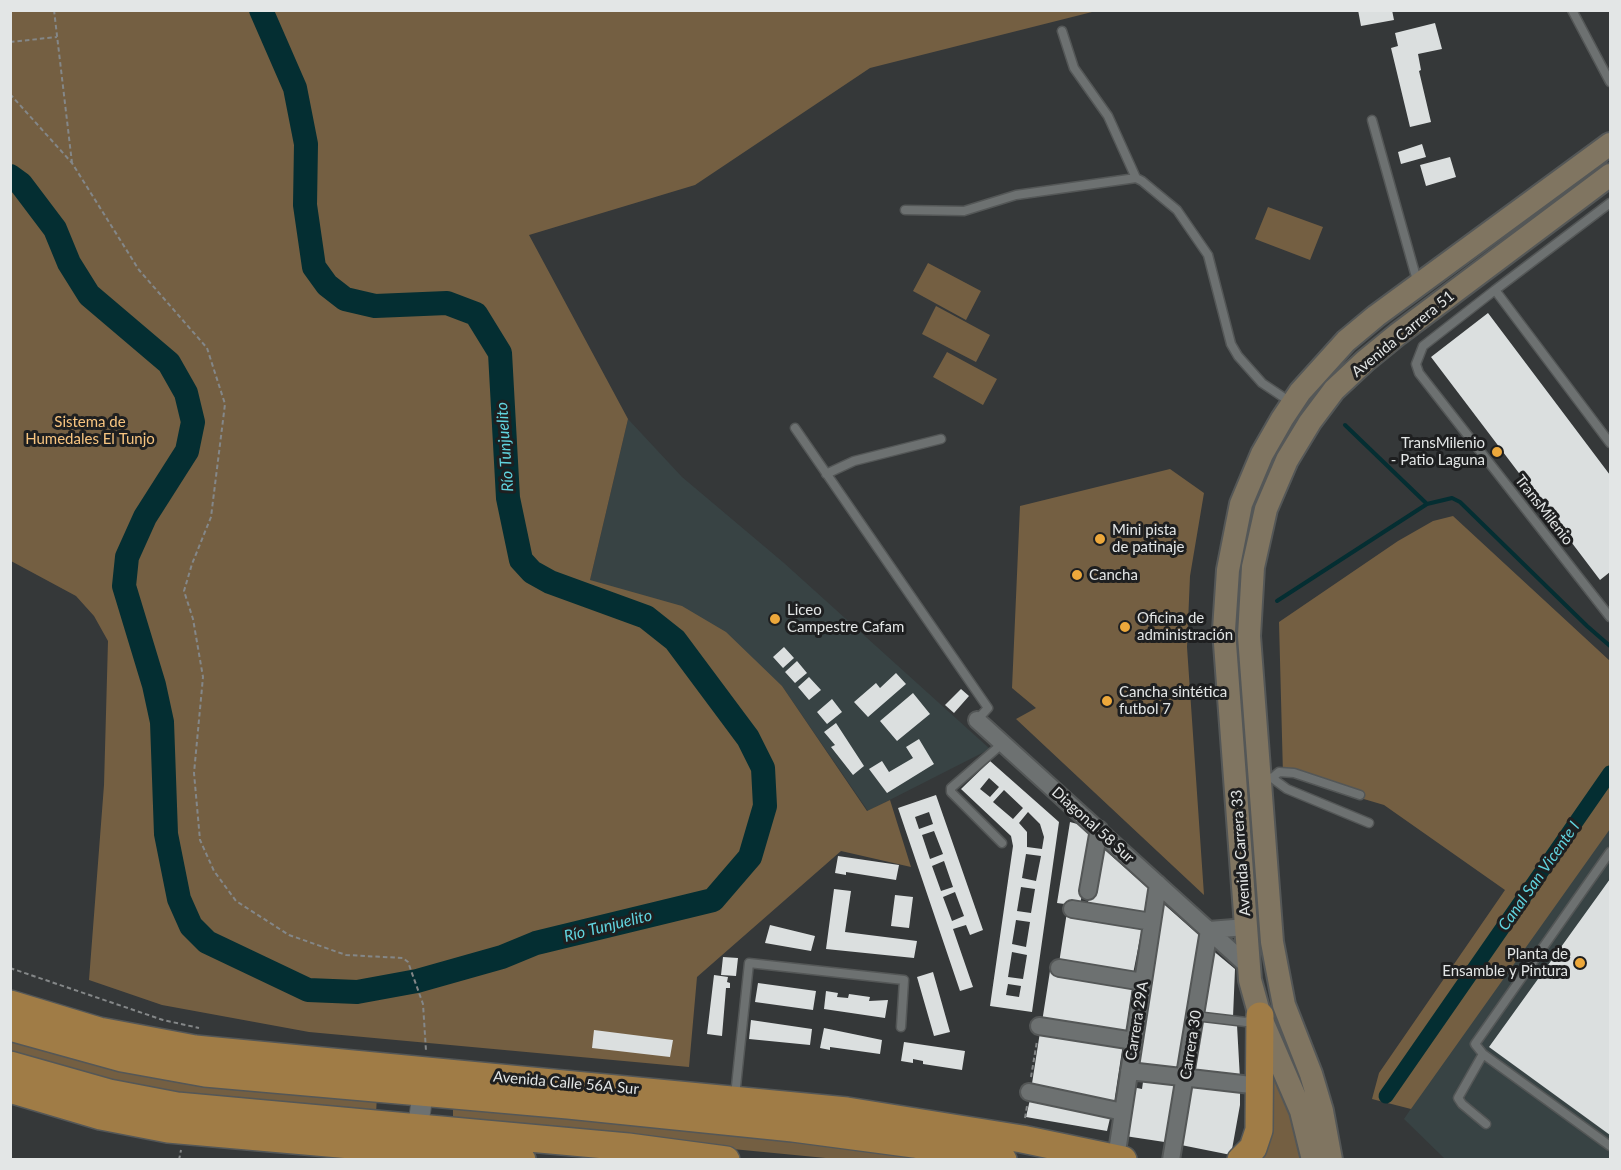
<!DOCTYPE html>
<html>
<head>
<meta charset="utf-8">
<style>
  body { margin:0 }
  #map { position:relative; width:1621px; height:1170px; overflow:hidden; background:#353839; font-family:Lato,sans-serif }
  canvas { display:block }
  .frame { position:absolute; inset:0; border:12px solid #e3e6e6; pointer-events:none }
</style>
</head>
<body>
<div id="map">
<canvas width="1621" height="1170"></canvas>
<div class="frame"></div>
</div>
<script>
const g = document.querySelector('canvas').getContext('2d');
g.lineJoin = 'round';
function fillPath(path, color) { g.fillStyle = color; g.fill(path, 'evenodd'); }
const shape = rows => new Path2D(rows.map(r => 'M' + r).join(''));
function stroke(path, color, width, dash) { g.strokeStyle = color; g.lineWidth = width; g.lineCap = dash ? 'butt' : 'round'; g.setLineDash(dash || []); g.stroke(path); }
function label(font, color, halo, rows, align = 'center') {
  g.font = font + ' Lato,sans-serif'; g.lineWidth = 6; g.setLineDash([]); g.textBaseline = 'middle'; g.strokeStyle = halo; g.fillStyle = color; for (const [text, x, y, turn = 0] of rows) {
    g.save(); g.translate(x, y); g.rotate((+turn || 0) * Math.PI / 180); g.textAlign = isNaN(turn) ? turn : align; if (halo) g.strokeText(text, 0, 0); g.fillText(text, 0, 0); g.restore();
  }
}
fillPath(shape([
  [628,419,682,477,784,563,990,749,868,811,782,686,590,580],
  [1610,812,1610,1159,1445,1159,1404,1119]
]), '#384344');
fillPath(shape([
  [10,11,1096,11,870,68,695,185,529,235,628,419,590,580,682,606,726,632,782,686,867,811,890,800,911,867,841,851,697,977,689,1067,309,1032,162,1005,89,980,104,785,108,641,94,616,76,596,11,561],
  [1268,207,1323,227,1310,260,1255,239],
  [928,263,981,291,966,320,913,291],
  [936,306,990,335,976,362,922,334],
  [947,352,997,379,983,405,933,377],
  [1170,469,1204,493,1190,576,1187,647,1204,895,1016,719,1036,708,1012,688,1020,506],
  [1453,516,1610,661,1610,829,1411,1109,1372,1099,1379,1073,1505,890,1384,805,1283,775,1279,622,1398,541,1433,521],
  [10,1035,377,1094,376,1115,141,1092,11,1057],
  [1267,1054,1280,1077,1304,1159,1257,1159],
  [453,1108,591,1117,956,1159,836,1159,453,1122]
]), '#745f42');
stroke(shape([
  [1345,425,1427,504],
  [1277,601,1427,504,1452,498,1460,502,1587,626,1610,646]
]), '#042e32', 4);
stroke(shape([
  [1386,1096,1610,773]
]), '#042e32', 15);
stroke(shape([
  [10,176,21,184,55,229,69,263,89,295,169,363,186,393,193,422,187,451,145,517,127,557,124,586,154,685,162,722,166,834,179,899,191,926,207,942,308,990,357,992,417,981,502,957,536,943,713,900,750,857,765,806,763,768,748,738,675,640,646,617,550,582,532,572,521,560,508,498,500,353,476,314,447,303,375,306,345,299,327,285,314,267,305,205,306,144,295,88,261,10]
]), '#042e32', 24);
fillPath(shape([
  [1358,10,1392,10,1394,20,1361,26],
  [1435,23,1442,49,1418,54,1421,70,1419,71,1431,122,1410,127,1391,48,1398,46,1395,33],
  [1422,144,1426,157,1401,164,1398,152],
  [1450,157,1456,177,1426,186,1420,165],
  [1488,313,1610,475,1610,572,1600,580,1431,357],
  [784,647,794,658,783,668,773,657],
  [797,661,807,673,795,683,785,672],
  [896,673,906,684,868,717,854,702,876,683,880,688],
  [809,677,821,690,809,700,798,687],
  [961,689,969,696,954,713,945,705],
  [913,693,930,714,897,741,880,721],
  [832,699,842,712,827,724,817,712],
  [836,723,864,766,853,775,831,747,835,745,824,732],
  [919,739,934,764,887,793,869,769,882,761,889,772,913,758,906,747],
  [990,761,1059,822,1032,1012,990,1006,1013,846,1011,836,961,789],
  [989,778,999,787,990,797,980,789],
  [1004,790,1023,808,1013,819,993,802],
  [1028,812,1040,824,1044,837,1042,849,1027,847,1027,832,1019,823],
  [1026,854,1041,856,1036,881,1022,878],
  [1021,887,1035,889,1031,913,1017,911],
  [1016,920,1030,922,1026,947,1012,944],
  [1012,952,1027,955,1023,979,1008,977],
  [1008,984,1021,986,1019,997,1006,995],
  [936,795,983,930,970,935,966,925,953,929,973,987,960,991,898,808],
  [929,812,933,824,919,829,915,817],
  [934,831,943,854,930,859,922,835],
  [944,861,953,887,941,891,932,866],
  [955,892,964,916,952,921,943,897],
  [1070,822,1081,825,1091,835,1080,906,1057,903],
  [1098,844,1149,889,1144,915,1087,908],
  [838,856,899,865,896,880,846,872,846,875,835,873],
  [1610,879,1610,1135,1489,1047],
  [834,889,851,891,845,932,917,941,914,958,826,949],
  [895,895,913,897,909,928,891,926],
  [1158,899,1202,938,1183,1073,1133,1067],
  [1067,912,1143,923,1133,974,1059,963],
  [770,925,815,936,811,951,765,943],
  [1211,949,1235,969,1233,1017,1200,1014],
  [723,957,738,958,736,976,721,975],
  [1050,971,1133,983,1126,1032,1042,1022],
  [933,972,950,1032,934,1036,917,977],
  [714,975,728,977,727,982,730,983,730,988,726,988,722,1036,707,1034],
  [758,983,816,991,813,1010,755,1002],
  [826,991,838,993,837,997,848,998,849,994,870,997,869,1001,888,1000,885,1018,824,1009],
  [751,1020,812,1029,810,1045,749,1039],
  [1199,1020,1237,1025,1240,1079,1191,1071],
  [824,1028,882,1040,880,1054,830,1047,830,1050,820,1048],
  [594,1030,673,1040,670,1057,592,1048],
  [1040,1032,1123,1044,1114,1103,1031,1090],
  [904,1042,965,1051,962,1070,923,1064,923,1061,913,1059,913,1063,901,1061],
  [1144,1075,1181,1081,1171,1143,1125,1136,1132,1087,1142,1089],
  [1193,1080,1240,1088,1240,1105,1231,1155,1181,1145],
  [1031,1095,1111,1114,1107,1131,1026,1117]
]), '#dbdfdf');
const service = shape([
  [1572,10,1610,82],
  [1062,31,1074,68,1108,116,1136,178],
  [1372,120,1418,284],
  [1610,203,1495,290,1610,443],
  [905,210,964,211,1016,195,1136,178,1142,181,1177,210,1208,255,1231,344,1238,356,1262,383,1292,403],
  [1495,290,1423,346,1416,364,1419,373,1610,617],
  [795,428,988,708,977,720],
  [826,474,854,461,941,439],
  [1260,776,1272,778,1287,789,1369,823],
  [1272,778,1279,772,1294,773,1360,795],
  [1002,843,951,792,951,788,1003,743],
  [1610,852,1475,1044,1483,1054,1610,1146],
  [1195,1016,1246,1022,1257,1017],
  [1483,1054,1458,1098,1462,1104,1486,1124],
  [735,1096,749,963,904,980,901,1027]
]);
const minor = shape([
  [977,720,1249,967],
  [1088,891,1099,829],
  [1072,909,1152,922],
  [1059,968,1143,982],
  [1039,1026,1134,1041],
  [1129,1071,1260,1086],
  [1029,1092,1123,1112],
  [1116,1158,1158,884],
  [1171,1160,1209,930,1246,927]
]);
const tertiary = shape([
  [416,1140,423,1092]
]);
const secondary = shape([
  [1313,1160,1301,1111,1260,1016,1250,980,1224,630,1228,570,1241,504,1262,454,1282,419,1300,392,1346,341,1376,316,1610,144],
  [1331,1160,1322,1111,1311,1074,1284,1005,1272,942,1249,636,1253,567,1266,509,1287,460,1310,422,1334,390,1365,361,1398,334,1610,175]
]);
const trunk = shape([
  [10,1004,99,1031,195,1049,847,1111,1022,1139,1123,1160],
  [10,1027,122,1058,205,1073,568,1105,793,1128,914,1144,1003,1160],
  [10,1065,109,1093,177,1106,628,1147,726,1160],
  [10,1089,101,1116,168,1129,522,1160],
  [1241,1160,1253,1148,1259,1130,1260,1016]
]);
stroke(service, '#545757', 11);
stroke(minor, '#545757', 20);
stroke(tertiary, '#545757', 22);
stroke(secondary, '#545757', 26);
stroke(trunk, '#545757', 30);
stroke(shape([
  [54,10,72,163],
  [10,42,57,37],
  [10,94,72,163,139,270,207,348,225,404,211,517,192,564,184,591,193,619,203,677,194,773,200,840,214,871,236,901,289,935,346,955,403,958,408,962,423,1004,426,1051],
  [10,968,163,1020,199,1028],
  [1031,1077,1037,1041],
  [1025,1118,1027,1106],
  [179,1160,181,1150]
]), '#848788', 2, [4.5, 3]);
stroke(service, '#6d7171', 8);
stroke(minor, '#6d7171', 16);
stroke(tertiary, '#6d7171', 20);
stroke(secondary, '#807561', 22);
stroke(trunk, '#a07c46', 27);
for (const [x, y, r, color] of [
  [1497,452,6,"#eda83b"],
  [1100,539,6,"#eda83b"],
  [1077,575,6,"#eda83b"],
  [775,619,6,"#eda83b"],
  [1125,627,6,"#eda83b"],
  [1107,701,6,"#eda83b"],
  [1580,963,6,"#eda83b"]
]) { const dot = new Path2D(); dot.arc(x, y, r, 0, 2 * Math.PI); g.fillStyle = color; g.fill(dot); stroke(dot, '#1e1f20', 2); }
label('15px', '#e3e6e6', '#1e1f20', [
  ["Avenida Carrera 51",1403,334,-39],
  ["TransMilenio",1544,510,52],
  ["Diagonal 58 Sur",1093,825,42],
  ["Avenida Carrera 33",1241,853,-94],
  ["Carrera 29A",1137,1021,-81],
  ["Carrera 30",1191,1045,-81],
  ["Avenida Calle 56A Sur",566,1083,5]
]);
label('15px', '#f8c580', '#1e1f20', [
  ["Sistema de",90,422],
  ["Humedales El Tunjo",90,439]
]);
label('15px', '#e3e6e6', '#1e1f20', [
  ["TransMilenio",1485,443,"right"],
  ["- Patio Laguna",1485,460,"right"],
  ["Mini pista",1112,530],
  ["de patinaje",1112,547],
  ["Cancha",1089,575],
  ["Liceo",787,610],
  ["Campestre Cafam",787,627],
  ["Oficina de",1137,618],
  ["administración",1137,635],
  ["Cancha sintética",1119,692],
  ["futbol 7",1119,709],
  ["Planta de",1568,954,"right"],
  ["Ensamble y Pintura",1568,971,"right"]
], 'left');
label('italic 16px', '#60d3de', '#1e1f20', [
  ["Río Tunjuelito",505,447,-94],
  ["Canal San Vicente I",1539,876,-55],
  ["Río Tunjuelito",608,926,-14]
]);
</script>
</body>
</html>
